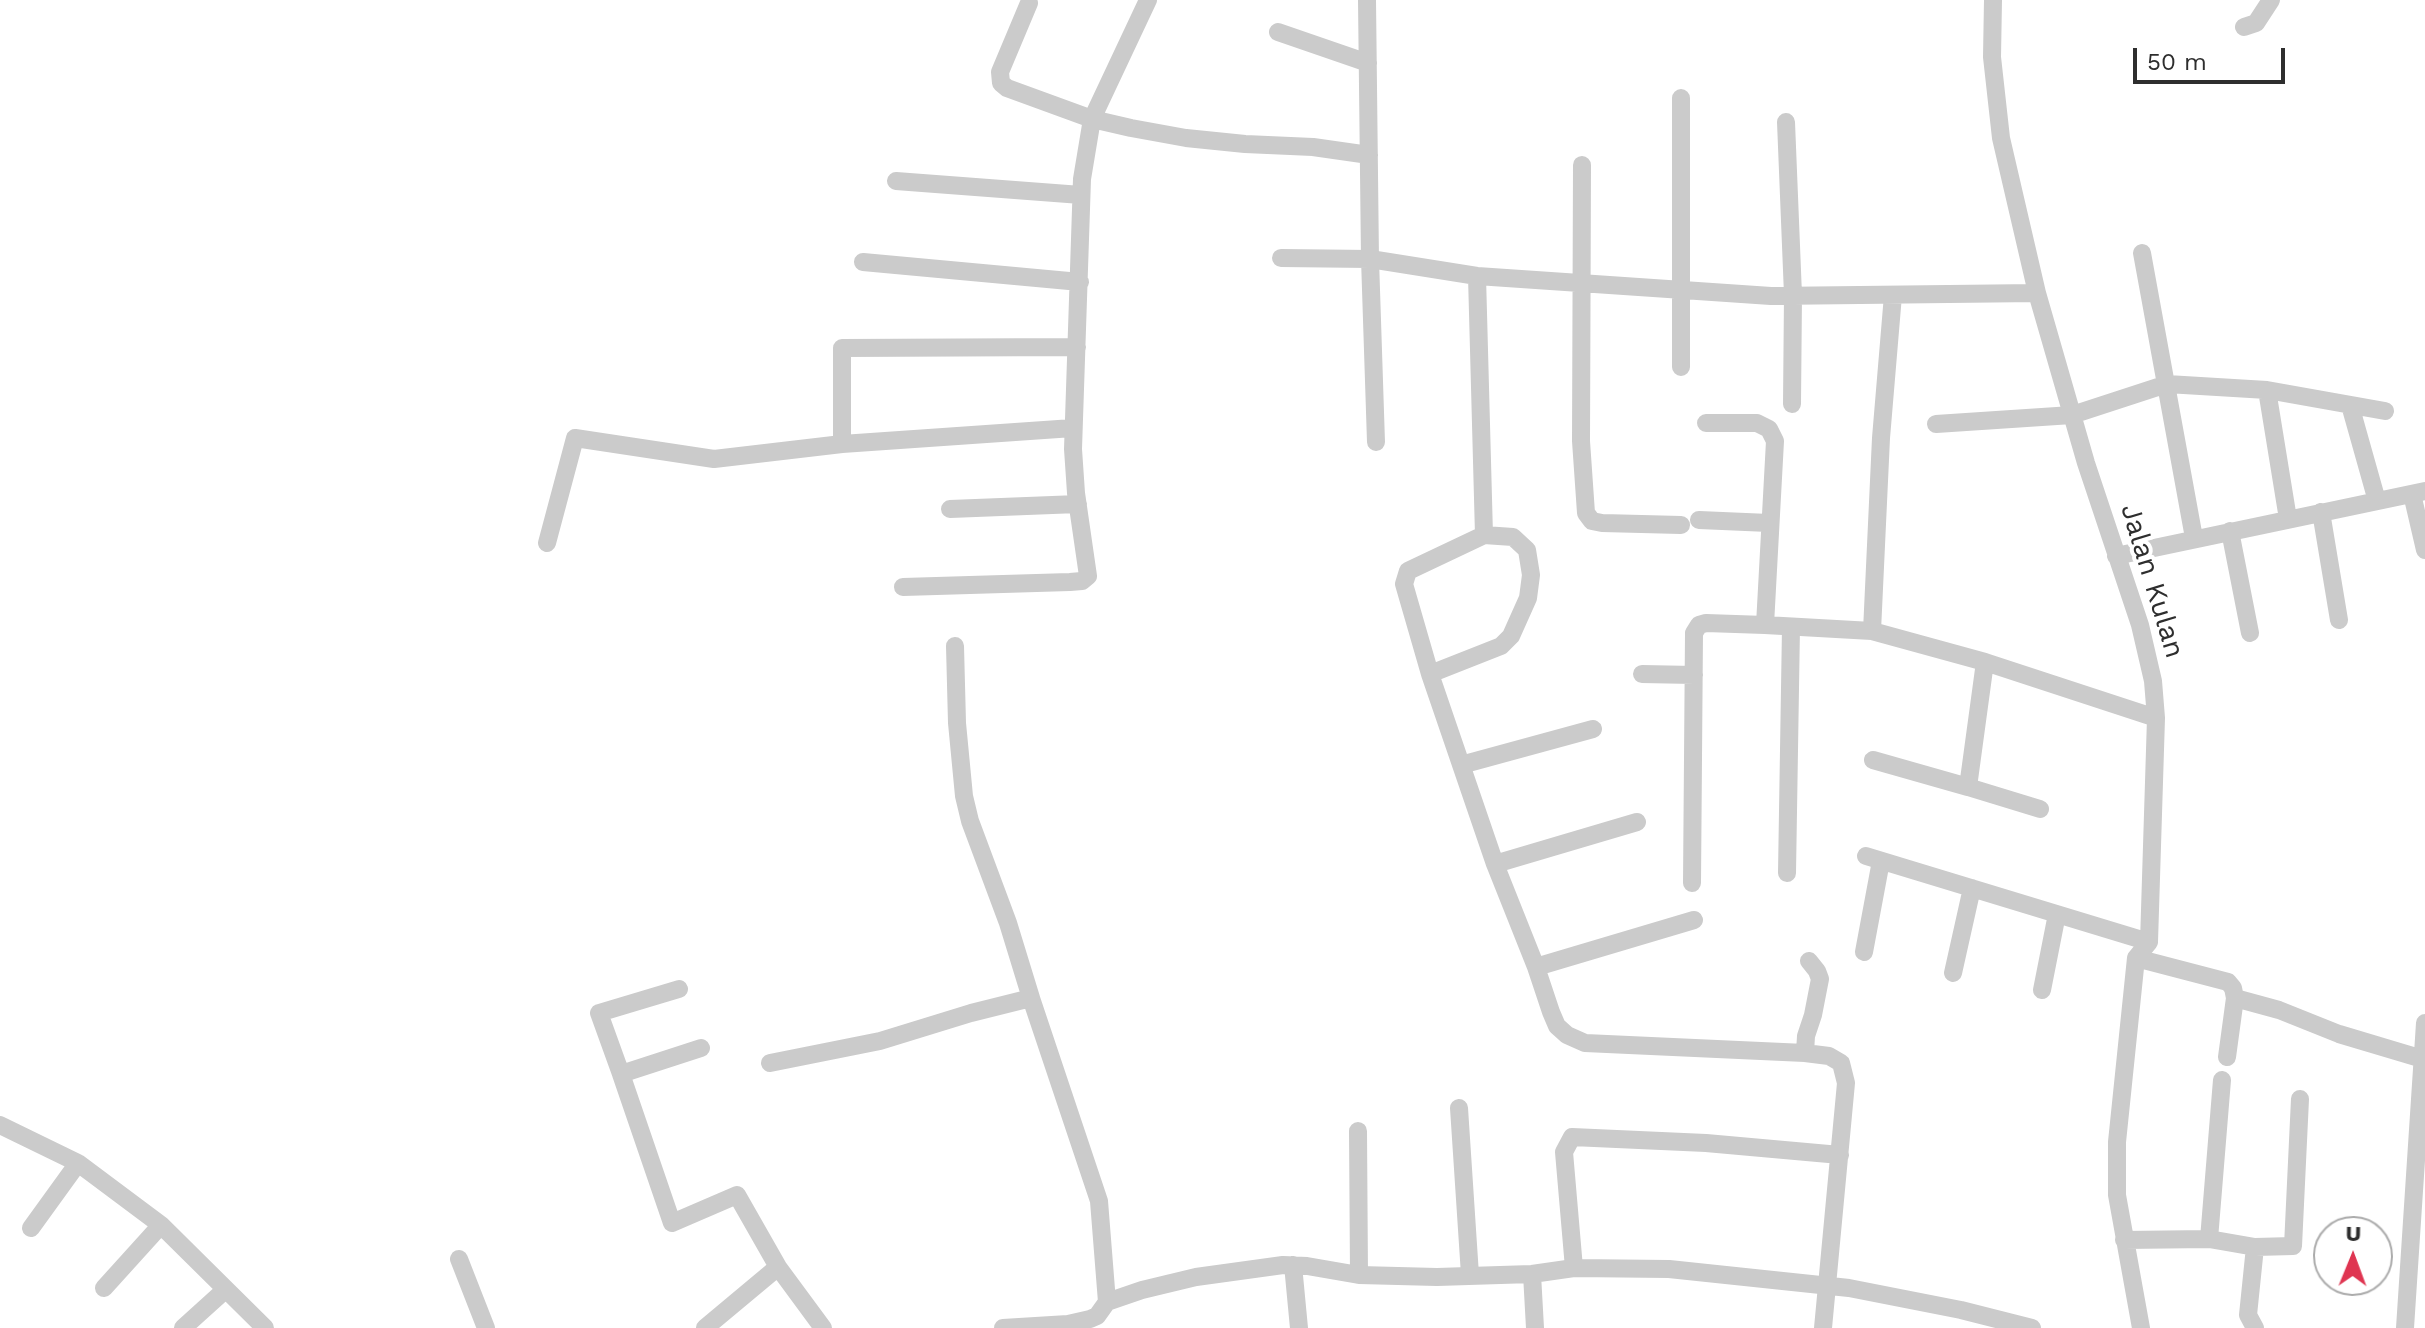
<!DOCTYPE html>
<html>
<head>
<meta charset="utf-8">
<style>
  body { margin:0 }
  #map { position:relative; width:2425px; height:1328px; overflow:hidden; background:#fff; font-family:"Work Sans",sans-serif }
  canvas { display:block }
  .north { position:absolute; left:2313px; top:1216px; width:80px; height:80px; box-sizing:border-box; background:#fff; border:2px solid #ababab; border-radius:50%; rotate:1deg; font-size:22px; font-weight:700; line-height:32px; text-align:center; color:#2e2e2e }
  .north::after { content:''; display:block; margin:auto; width:28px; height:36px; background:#df3551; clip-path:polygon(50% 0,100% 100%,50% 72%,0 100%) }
  .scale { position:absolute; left:2133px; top:48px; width:152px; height:36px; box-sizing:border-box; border:4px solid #2e2e2e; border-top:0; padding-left:10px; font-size:24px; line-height:28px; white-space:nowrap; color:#2e2e2e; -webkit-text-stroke:6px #fff; paint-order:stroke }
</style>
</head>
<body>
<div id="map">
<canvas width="2425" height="1328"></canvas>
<div class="north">U</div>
<div class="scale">50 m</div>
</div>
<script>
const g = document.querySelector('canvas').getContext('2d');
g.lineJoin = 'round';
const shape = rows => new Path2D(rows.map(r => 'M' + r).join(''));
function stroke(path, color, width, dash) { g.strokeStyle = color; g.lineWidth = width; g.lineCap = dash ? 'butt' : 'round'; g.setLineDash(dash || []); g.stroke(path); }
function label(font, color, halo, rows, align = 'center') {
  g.font = font + ' "Work Sans",sans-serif'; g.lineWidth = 8; g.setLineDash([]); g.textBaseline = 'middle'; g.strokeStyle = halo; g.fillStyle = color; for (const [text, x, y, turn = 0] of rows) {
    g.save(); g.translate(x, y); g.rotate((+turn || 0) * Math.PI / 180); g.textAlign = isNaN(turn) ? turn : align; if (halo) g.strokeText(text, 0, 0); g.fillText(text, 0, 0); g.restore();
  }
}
stroke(shape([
  [1367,0,1370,259,1376,442],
  [1993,0,1992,57,2001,138,2037,293,2086,463,2140,625,2153,681,2156,718,2149,942,2136,958,2117,1142,2117,1195,2141,1328],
  [1029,3,1000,72,1001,83,1007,88,1092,119,1131,128,1186,138,1245,144,1313,147,1369,155],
  [2244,27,2256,23,2271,0],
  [1278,32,1368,63],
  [1681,98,1681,367],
  [1786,122,1793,295,1792,404],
  [1582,165,1581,441,1586,513,1592,521,1602,523,1681,525],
  [896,181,1081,195],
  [2142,253,2194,538],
  [1281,258,1370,259,1477,276,1771,296,2037,293],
  [863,262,1080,282],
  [1477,276,1484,535],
  [1893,295,1881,438,1872,631,1985,662,2156,718],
  [2267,390,2288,519],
  [2350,405,2377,501],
  [1706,423,1757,423,1769,429,1775,441,1765,625],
  [1936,424,2072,415,2167,384,2267,390,2385,411],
  [842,444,842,348,1077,347],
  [2412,494,2425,550],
  [950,509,1078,504],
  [2321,512,2339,620],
  [1699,520,1769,523],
  [2230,531,2250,633],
  [547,543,575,438,714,459,842,444,1073,428],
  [2116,556,2425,491],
  [903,587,1070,582,1082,581,1088,576,1076,493,1073,449,1082,179,1092,119,1148,0],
  [955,646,957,723,964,796,970,821,1008,923,1031,998],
  [1985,662,1968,787,2040,809],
  [1430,674,1501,646,1511,636,1528,598,1531,575,1527,550,1513,537,1484,535,1408,571,1404,584,1430,674,1495,864,1536,967,1551,1012,1557,1026,1567,1035,1585,1043,1805,1053,1829,1056,1841,1063,1846,1083,1823,1328],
  [1642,674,1694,675],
  [1873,760,1968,787],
  [1461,765,1593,729],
  [1866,856,2149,942],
  [1495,864,1637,822],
  [1787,873,1791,627],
  [1692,883,1694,633,1699,625,1706,623,1765,625,1872,631],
  [1864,952,1881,861],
  [2136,958,2228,982,2233,988,2235,998,2227,1057],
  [1536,967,1694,920],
  [1953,973,1972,888],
  [2042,990,2057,914],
  [2235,998,2279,1010,2339,1034,2423,1059],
  [701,1048,621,1074,672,1223,737,1195,778,1267],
  [1805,1053,1806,1036,1813,1015,1820,979,1817,971,1809,961],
  [770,1063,880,1041,971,1013,1031,998,1099,1201,1107,1302],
  [621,1074,599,1013,679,989],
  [1459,1108,1470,1275],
  [0,1125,78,1163,161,1225,265,1328],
  [1358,1131,1359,1275],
  [31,1228,78,1163],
  [2209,1239,2222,1080],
  [2124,1240,2209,1239,2255,1247,2248,1315,2255,1328],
  [2255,1247,2293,1246,2300,1099],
  [459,1259,486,1328],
  [1293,1265,1299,1328],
  [1574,1268,1564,1152,1572,1137,1706,1143,1840,1155],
  [1532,1274,1535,1328],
  [104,1288,161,1225],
  [183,1328,225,1290],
  [705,1328,778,1267,823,1328],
  [1003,1328,1068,1324,1090,1319,1097,1316,1107,1302,1142,1290,1196,1277,1283,1265,1307,1266,1359,1275,1437,1277,1532,1274,1574,1268,1669,1269,1849,1288,1961,1310,2032,1328],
  [2405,1328,2425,1023]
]), '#cbcbcb', 18);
label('28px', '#2e2e2e', '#fff', [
  ["Jalan Kulan",2152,581,73]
]);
</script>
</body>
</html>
